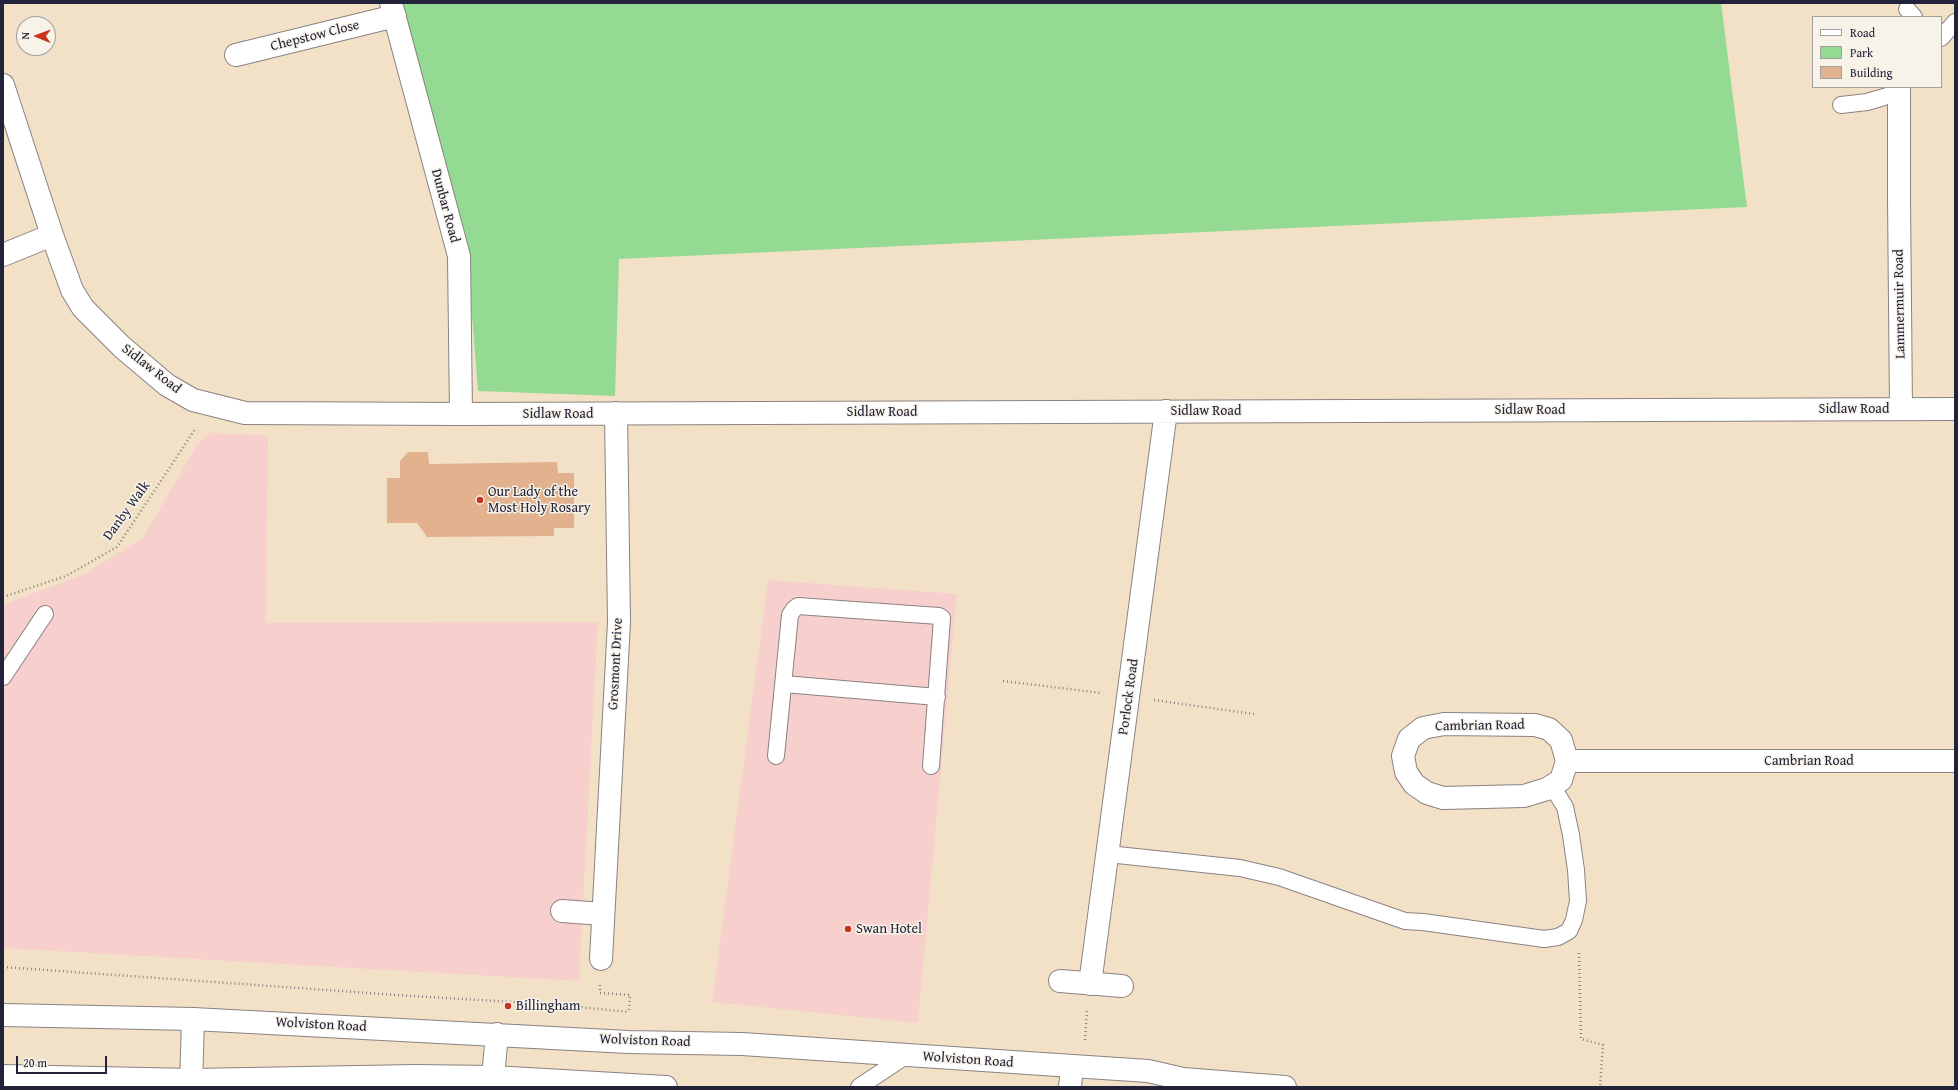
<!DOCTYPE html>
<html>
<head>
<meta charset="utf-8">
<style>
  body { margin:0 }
  #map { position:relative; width:1958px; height:1090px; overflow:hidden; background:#f3e1c7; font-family:"Gentium Book Plus",serif }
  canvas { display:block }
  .frame { position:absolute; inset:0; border:4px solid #22223b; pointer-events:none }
  .legend { position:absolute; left:1812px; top:16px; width:130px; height:72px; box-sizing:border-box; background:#f7f3e8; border:1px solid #a29fa3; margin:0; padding:5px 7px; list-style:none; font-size:12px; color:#22223b }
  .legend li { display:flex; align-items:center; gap:8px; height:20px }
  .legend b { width:20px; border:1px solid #a29fa3 }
  .north { position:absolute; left:16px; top:16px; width:40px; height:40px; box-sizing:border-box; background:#f7f3e8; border:1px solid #a29fa3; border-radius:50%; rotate:271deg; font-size:11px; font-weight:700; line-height:16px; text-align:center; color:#22223b }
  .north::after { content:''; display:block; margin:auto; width:14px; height:18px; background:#c8321e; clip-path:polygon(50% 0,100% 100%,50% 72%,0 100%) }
  .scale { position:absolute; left:16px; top:1056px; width:91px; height:18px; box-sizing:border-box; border:2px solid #22223b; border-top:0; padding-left:5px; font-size:12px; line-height:14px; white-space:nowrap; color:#22223b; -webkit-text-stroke:3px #f7f3e8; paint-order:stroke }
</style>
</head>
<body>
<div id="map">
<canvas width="1958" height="1090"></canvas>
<div class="frame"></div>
<ul class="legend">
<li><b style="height:5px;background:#fff"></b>Road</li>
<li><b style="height:11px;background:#95da92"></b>Park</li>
<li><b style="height:11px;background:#e2b28e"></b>Building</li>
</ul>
<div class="north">N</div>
<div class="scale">20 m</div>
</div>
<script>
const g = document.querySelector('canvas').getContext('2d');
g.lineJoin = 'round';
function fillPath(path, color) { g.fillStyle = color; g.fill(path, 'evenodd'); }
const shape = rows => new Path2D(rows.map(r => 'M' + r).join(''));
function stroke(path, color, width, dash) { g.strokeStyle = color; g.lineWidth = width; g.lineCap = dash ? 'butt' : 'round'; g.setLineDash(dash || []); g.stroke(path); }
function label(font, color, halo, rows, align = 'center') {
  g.font = font + ' "Gentium Book Plus",serif'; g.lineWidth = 3; g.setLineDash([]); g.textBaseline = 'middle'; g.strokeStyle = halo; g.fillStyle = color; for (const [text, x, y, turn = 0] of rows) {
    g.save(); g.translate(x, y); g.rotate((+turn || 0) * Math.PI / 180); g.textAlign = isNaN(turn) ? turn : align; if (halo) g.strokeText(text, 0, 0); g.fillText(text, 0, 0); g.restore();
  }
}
fillPath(shape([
  [210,432,222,434,268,435,266,623,598,622,579,981,3,948,3,605,84,574,143,538,198,443],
  [768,580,957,594,918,1023,712,1002]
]), '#f7d0ce');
fillPath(shape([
  [403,3,1721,3,1747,207,619,259,615,396,478,391,467,253]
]), '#95da92');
fillPath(shape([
  [408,452,428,452,429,464,557,462,558,473,574,473,574,528,554,528,554,536,427,537,417,523,387,523,387,478,400,478,400,461]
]), '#e2b28e');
const service = shape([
  [1907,9,1914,17],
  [1941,38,1955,22],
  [1841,105,1867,102,1884,97,1899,92,1902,87],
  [3,677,45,614],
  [784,684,937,697],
  [776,756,790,615,794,609,798,606,939,616,942,618,931,766],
  [1108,854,1240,868,1279,877,1405,921,1423,922,1544,939,1558,937,1569,931,1574,920,1578,901,1576,870,1571,835,1565,807,1552,786],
  [859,1087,907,1055]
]);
const pedestrian = shape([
  [1899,92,1899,199]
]);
const minor = shape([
  [391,3,459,256,461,414],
  [236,55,395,16],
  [3,85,52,235,72,290,83,308,122,347,167,385,193,400,245,413,461,414,1955,409],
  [1899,199,1901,409],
  [3,255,52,235],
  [1444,724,1535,725,1549,729,1561,740,1567,761,1561,780,1547,789,1524,796,1443,798,1427,793,1414,784,1406,772,1403,756,1409,739,1423,728,1444,724],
  [1567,761,1955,761],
  [562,911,603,914],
  [601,959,619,622,616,413],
  [1060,981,1122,986],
  [1090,984,1166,411],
  [191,1087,193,1019],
  [1070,1087,1072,1067]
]);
const tertiary = shape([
  [3,1015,193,1019,628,1042,742,1044,1148,1071,1183,1079,1285,1087],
  [3,1076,192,1080,415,1076,493,1077,666,1087],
  [493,1077,497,1034]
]);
stroke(service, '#8a8281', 18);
stroke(pedestrian, '#8a8281', 24);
stroke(minor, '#8a8281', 24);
stroke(tertiary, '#8a8281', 24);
stroke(shape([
  [3,597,66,576,117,547,196,428],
  [1003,681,1102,693],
  [1154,700,1254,714],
  [1579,953,1581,1039,1603,1045,1600,1087],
  [3,967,411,996,549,1004,629,1012],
  [600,985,600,993,630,995,629,1012],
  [1085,1040,1087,1011],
  [1730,1087,1730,1086]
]), '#8a8281', 2.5, [1, 3]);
stroke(service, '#fff', 16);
stroke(pedestrian, '#fff', 22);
stroke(minor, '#fff', 22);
stroke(tertiary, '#fff', 22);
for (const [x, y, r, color] of [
  [480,500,4,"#c8321e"],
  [848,929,4,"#c8321e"],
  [508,1006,4,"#c8321e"]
]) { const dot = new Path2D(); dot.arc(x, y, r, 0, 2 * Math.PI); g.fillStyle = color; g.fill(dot); stroke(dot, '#f7f3e8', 1.5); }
label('14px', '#22223b', '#f7f3e8', [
  ["Chepstow Close",315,36,-14],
  ["Dunbar Road",445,206,75],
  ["Lammermuir Road",1900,304,-91],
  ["Sidlaw Road",151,369,38],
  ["Sidlaw Road",1854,409],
  ["Sidlaw Road",1530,410],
  ["Sidlaw Road",1206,411],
  ["Sidlaw Road",882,412],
  ["Sidlaw Road",558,414],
  ["Danby Walk",127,511,-54],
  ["Grosmont Drive",616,664,-87],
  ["Porlock Road",1129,697,-82],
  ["Cambrian Road",1480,726,-1],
  ["Cambrian Road",1809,761],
  ["Wolviston Road",321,1025,3],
  ["Wolviston Road",645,1041,2],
  ["Wolviston Road",968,1060,4]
]);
label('14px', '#22223b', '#f7f3e8', [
  ["Our Lady of the",488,492],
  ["Most Holy Rosary",488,508],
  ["Swan Hotel",856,929],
  ["Billingham",516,1006]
], 'left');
</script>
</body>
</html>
